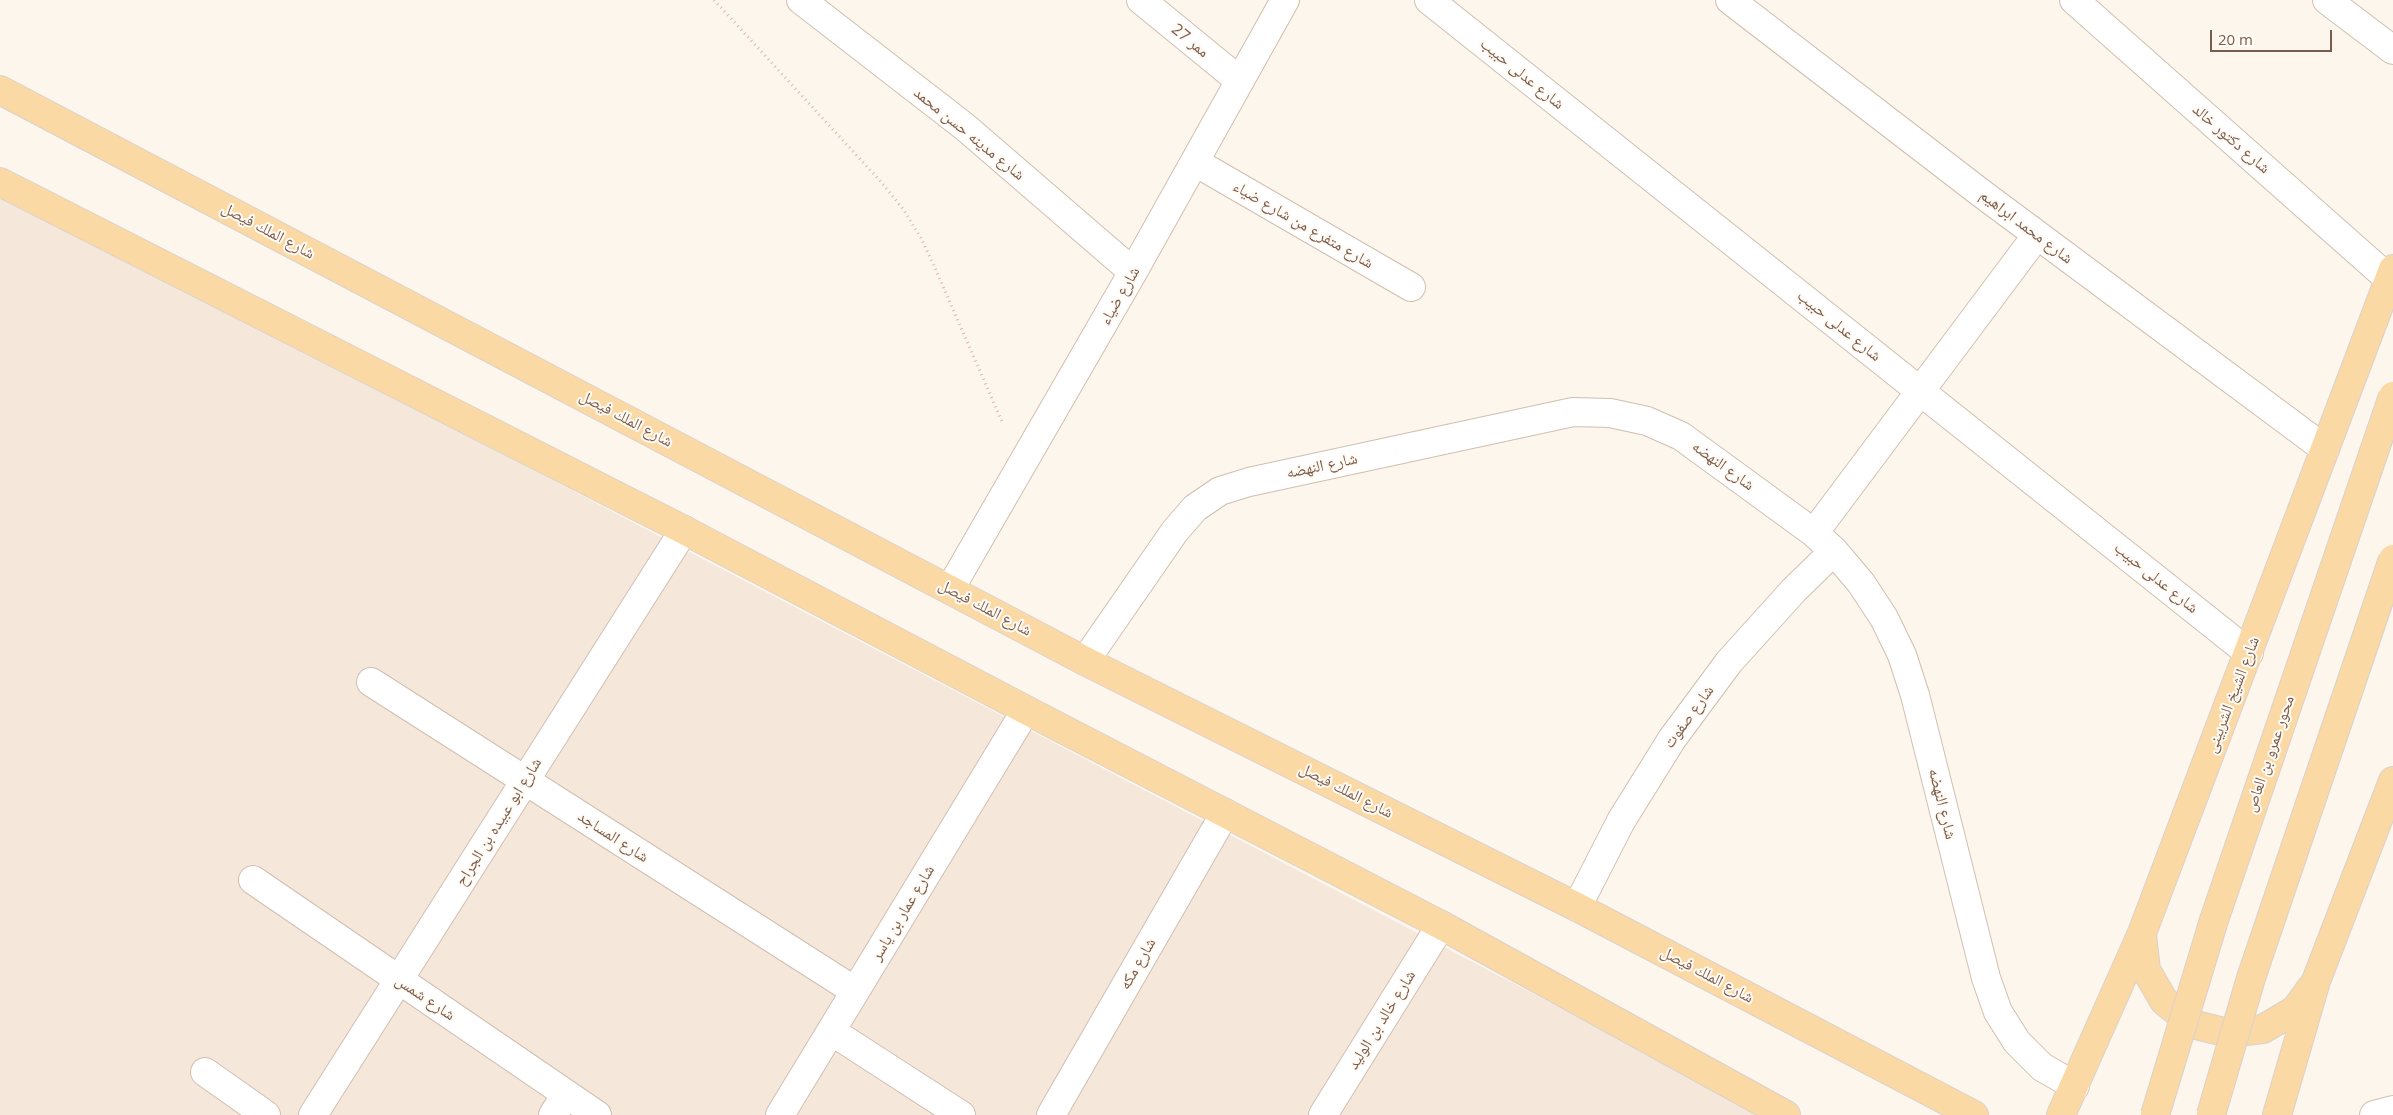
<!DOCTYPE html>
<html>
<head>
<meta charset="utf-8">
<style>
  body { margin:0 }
  #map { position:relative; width:2393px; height:1115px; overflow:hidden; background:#fdf6ec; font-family:"Open Sans",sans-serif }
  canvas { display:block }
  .scale { position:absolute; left:2210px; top:30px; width:122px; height:22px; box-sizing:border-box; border:2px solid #7a5c4d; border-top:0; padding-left:6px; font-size:15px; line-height:18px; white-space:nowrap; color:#7a5c4d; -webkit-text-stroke:4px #fffaf3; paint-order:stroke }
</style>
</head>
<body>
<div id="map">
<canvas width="2393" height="1115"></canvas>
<div class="scale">20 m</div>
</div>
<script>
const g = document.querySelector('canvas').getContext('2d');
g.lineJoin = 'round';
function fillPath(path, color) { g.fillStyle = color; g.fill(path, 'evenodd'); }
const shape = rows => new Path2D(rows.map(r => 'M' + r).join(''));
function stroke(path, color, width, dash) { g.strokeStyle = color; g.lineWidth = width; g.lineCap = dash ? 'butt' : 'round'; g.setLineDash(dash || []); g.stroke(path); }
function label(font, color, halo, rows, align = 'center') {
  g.font = font + ' "Open Sans","Noto Naskh Arabic",sans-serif'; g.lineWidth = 4; g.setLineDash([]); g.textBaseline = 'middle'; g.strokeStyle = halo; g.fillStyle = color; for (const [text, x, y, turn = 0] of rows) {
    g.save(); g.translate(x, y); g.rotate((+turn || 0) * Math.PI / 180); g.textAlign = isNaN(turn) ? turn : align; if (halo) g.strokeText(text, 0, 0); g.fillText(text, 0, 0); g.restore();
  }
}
fillPath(shape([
  [0,191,1765,1115,0,1115]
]), '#f5e8da');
const minor = shape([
  [801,0,965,127,1133,272],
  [1141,0,1240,81],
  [1429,0,2249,653],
  [1730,0,1981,193,2325,449],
  [2074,0,2389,279],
  [2327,0,2393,50],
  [1195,162,1411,287],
  [1814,533,2037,235],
  [950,589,1133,272,1285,0],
  [1085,661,1175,531,1195,508,1220,491,1249,482,1573,412,1610,413,1647,421,1681,436,1814,533,1834,551,1861,583,1884,618,1902,655,1915,695,1986,978,1998,1012,2017,1042,2042,1067,2075,1086],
  [371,682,855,991],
  [253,880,597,1115],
  [1577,907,1621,821,1672,739,1729,662,1794,590,1834,551],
  [831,1031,961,1115],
  [205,1072,266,1115],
  [313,1115,684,530],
  [553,1115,566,1094],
  [780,1115,1026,710],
  [1051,1115,1225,813],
  [1323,1115,1441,925],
  [2374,1115,2393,1110]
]);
const primary = shape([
  [0,90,1085,661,1577,907,1974,1115],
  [0,182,684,530,1026,710,1441,925,1786,1115],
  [2142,935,2146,970,2164,1001,2192,1024,2228,1033,2263,1029,2295,1010,2311,988],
  [2061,1115,2142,933,2393,269],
  [2277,1115,2316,981,2393,781]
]);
stroke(minor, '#d1beb0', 30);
stroke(primary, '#dad1cd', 30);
stroke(shape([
  [714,0,882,183,903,209,921,238,935,268,1003,424]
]), '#d9b8a5', 3, [1, 4]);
stroke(minor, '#fff', 28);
stroke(primary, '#fbd9a5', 28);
const primaryBridge = shape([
  [2155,1115,2214,920,2393,396],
  [2211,1115,2251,978,2393,559]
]);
stroke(primaryBridge, '#dad1cd', 30, []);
stroke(primaryBridge, '#fbd9a5', 28);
label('16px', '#7a5c4d', '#fffaf3', [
  ["ممر 27",1190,41,39],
  ["شارع عدلى حبيب",1522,74,39],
  ["شارع مدينه حسن محمد",969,134,39],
  ["شارع دكتور خالد",2231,139,41],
  ["شارع متفرع من شارع ضياء",1303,225,30],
  ["شارع محمد ابراهيم",2026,227,37],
  ["شارع الملك فيصل",268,231,28],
  ["شارع ضياء",1120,296,-60],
  ["شارع عدلى حبيب",1839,326,39],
  ["شارع الملك فيصل",626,419,28],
  ["شارع النهضه",1322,466,-12],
  ["شارع النهضه",1723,466,36],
  ["شارع عدلى حبيب",2156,578,39],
  ["شارع الملك فيصل",985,608,28],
  ["شارع الشيخ الشربينى",2233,695,-69],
  ["شارع صفوت",1689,717,-54],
  ["محور عمرو بن العاص",2270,754,-71],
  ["شارع الملك فيصل",1346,791,27],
  ["شارع النهضه",1942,804,76],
  ["شارع ابو عبيده بن الجراح",499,822,-58],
  ["شارع المساجد",613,837,33],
  ["شارع عمار بن ياسر",903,913,-59],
  ["شارع مكه",1138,964,-60],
  ["شارع الملك فيصل",1707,975,28],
  ["شارع شمس",425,998,34],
  ["شارع خالد بن الوليد",1382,1020,-58]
]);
</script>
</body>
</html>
